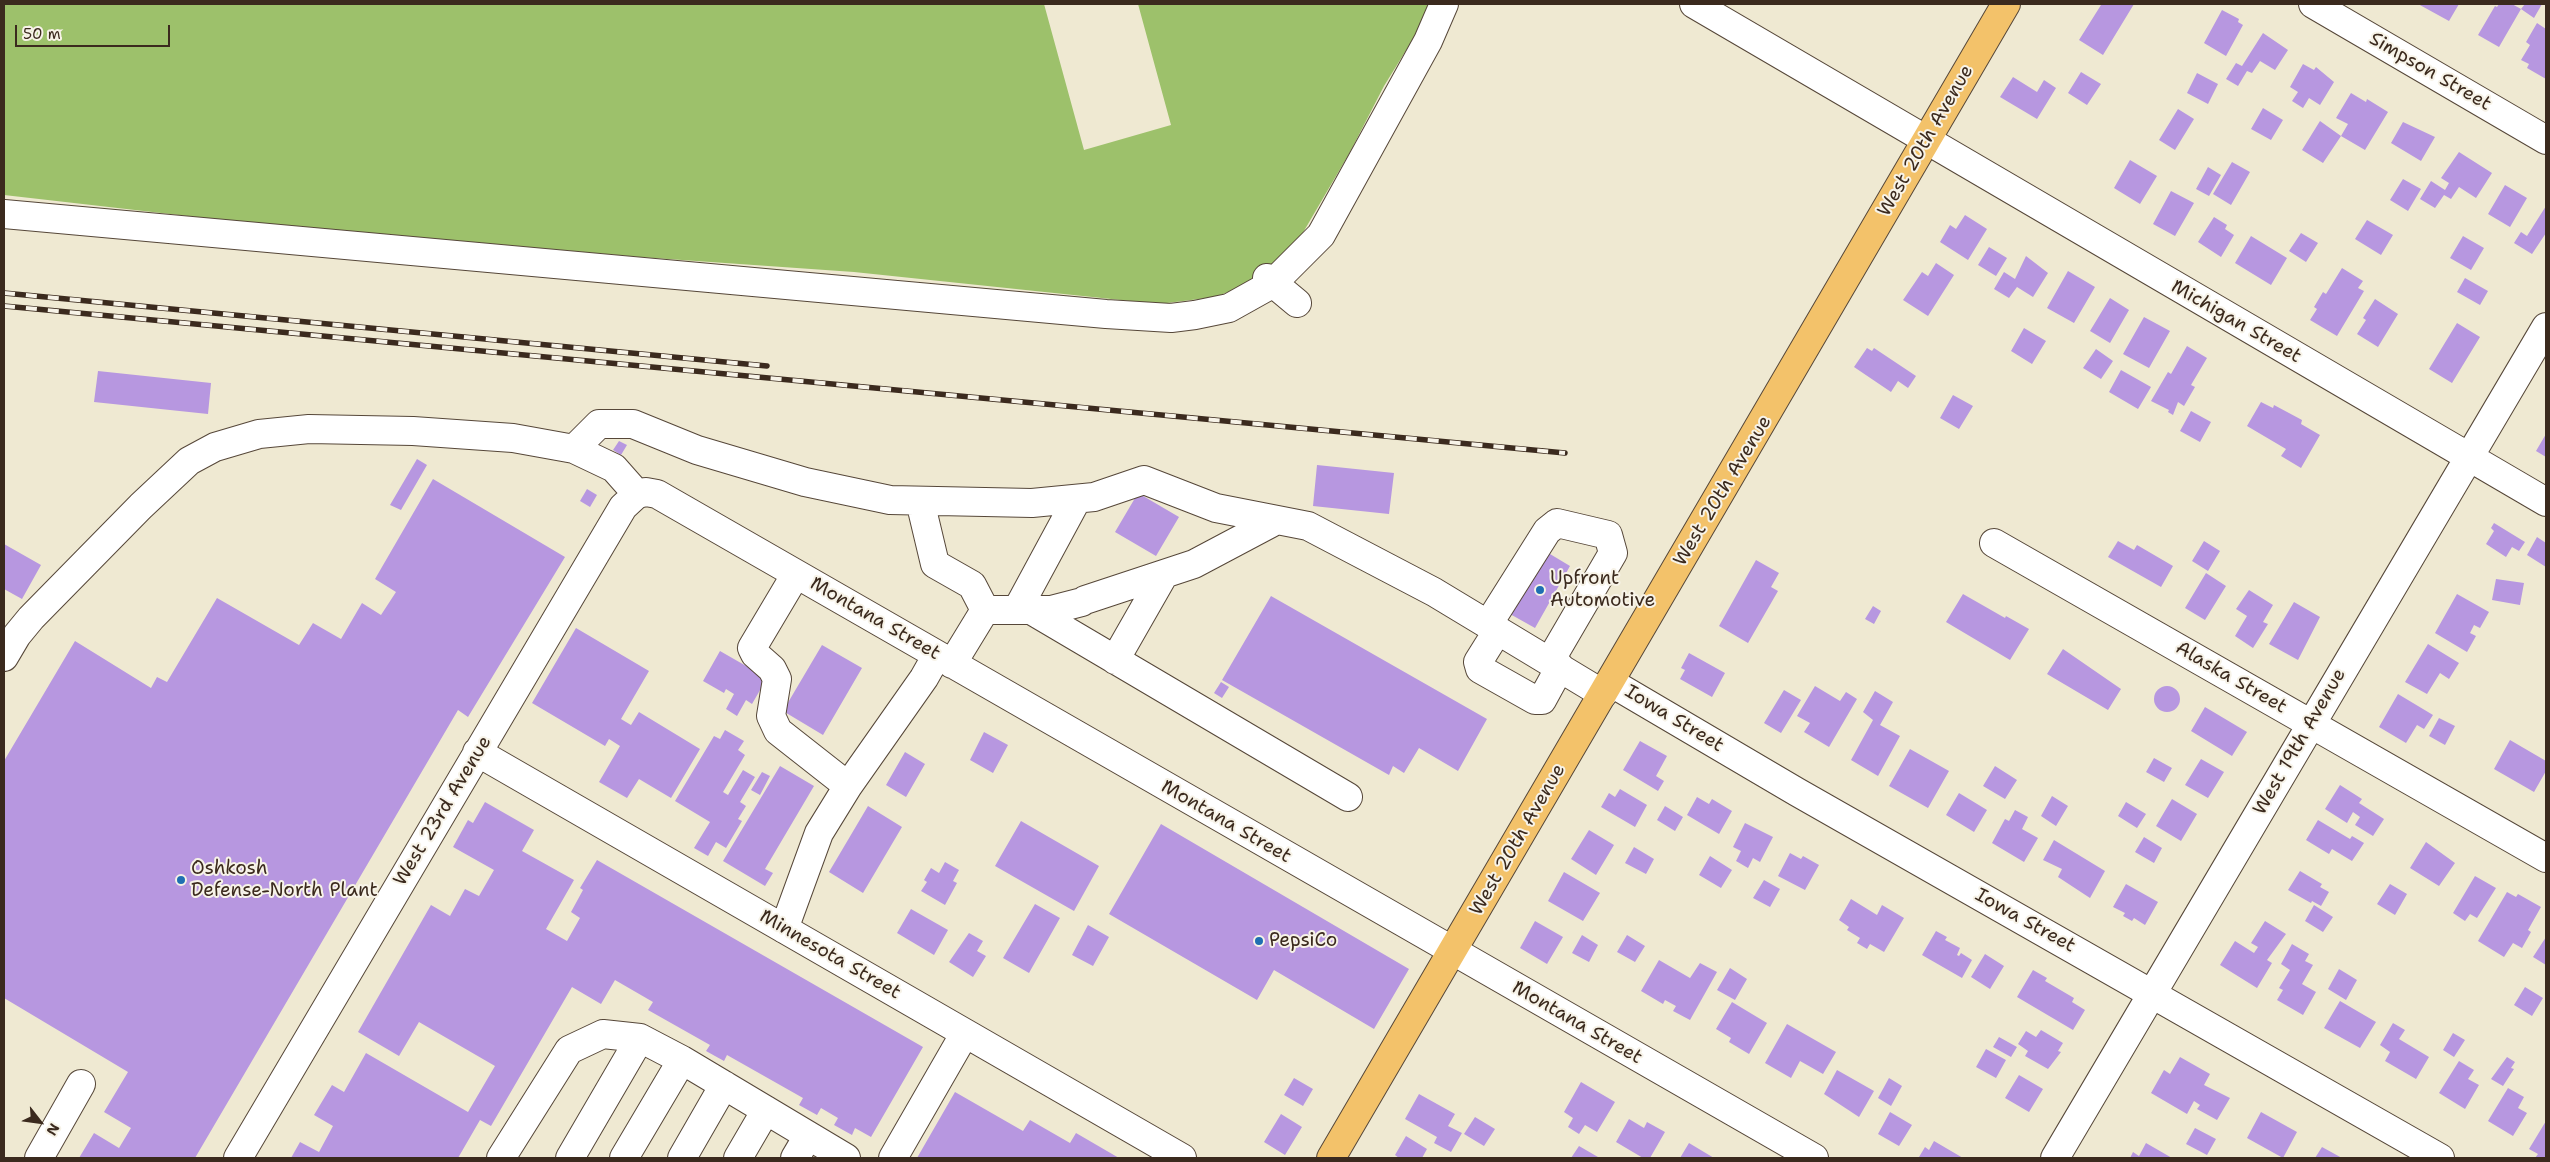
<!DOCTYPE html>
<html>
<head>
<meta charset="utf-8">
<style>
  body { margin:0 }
  #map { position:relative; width:2550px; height:1162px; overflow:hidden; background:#efe9d2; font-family:"Shantell Sans",sans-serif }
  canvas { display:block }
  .frame { position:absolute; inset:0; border:5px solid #3b2a1e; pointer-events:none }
  .north { position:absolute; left:15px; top:1097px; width:50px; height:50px; -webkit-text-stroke:4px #f7f3e8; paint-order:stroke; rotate:120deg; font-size:14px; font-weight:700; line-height:20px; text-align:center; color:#3b2a1e }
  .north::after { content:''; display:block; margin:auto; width:18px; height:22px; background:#3b2a1e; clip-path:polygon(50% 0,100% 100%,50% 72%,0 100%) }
  .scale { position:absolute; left:15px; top:25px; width:155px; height:22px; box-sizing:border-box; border:2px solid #3b2a1e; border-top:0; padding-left:6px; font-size:15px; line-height:18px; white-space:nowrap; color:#3b2a1e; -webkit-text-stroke:4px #f7f3e8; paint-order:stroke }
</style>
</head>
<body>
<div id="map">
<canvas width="2550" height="1162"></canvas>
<div class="frame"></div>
<div class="north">N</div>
<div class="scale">50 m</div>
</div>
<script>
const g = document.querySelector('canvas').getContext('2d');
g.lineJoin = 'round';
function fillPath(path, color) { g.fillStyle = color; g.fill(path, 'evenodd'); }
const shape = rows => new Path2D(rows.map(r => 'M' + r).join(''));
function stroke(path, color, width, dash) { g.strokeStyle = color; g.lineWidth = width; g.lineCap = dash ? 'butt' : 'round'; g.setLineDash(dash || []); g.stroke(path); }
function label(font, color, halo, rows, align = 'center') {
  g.font = font + ' "Shantell Sans",sans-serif'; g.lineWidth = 4; g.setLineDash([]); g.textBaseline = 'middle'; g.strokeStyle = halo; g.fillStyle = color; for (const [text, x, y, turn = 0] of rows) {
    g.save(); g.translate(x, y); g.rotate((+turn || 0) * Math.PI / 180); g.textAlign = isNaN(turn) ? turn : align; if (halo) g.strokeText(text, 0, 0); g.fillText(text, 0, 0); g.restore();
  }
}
fillPath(shape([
  [4,4,1044,4,1084,150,1171,125,1138,4,1429,4,1413,39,1384,86,1350,152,1301,236,1265,272,1241,287,1215,297,1159,304,854,272,639,257,205,218,4,195]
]), '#9dc16b');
fillPath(shape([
  [2098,4,2134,4,2103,55,2079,40,2101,5],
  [2418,4,2459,4,2449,21],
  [2499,4,2512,4,2521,9,2499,47,2478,35,2495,6,2497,7],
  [2525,4,2542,4,2534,18,2521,9],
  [2222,10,2239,19,2238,22,2243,25,2226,56,2204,43],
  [2537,23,2546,29,2546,79,2527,68,2529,64,2521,60,2530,45,2526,42],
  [2263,33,2288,50,2275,70,2260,61,2252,73,2247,71,2238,86,2226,79,2236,63,2242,66],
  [2303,64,2314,70,2316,67,2334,82,2320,105,2309,98,2303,108,2292,101,2298,92,2290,87],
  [2081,72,2101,84,2087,105,2068,93],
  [2197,73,2218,84,2208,104,2187,93],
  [2013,77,2037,92,2044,80,2056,88,2037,119,2000,97],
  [2351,93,2366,102,2367,99,2388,112,2365,150,2341,136,2323,163,2302,150,2320,121,2341,136,2348,124,2336,118],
  [2263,108,2283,120,2271,140,2251,129],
  [2178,109,2194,119,2175,150,2159,140],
  [2403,122,2435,137,2421,161,2391,143],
  [2459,152,2492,173,2476,198,2459,187,2451,199,2444,195,2435,208,2420,199,2431,181,2445,190,2449,183,2441,178],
  [2130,160,2157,176,2140,204,2114,188],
  [2232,162,2250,172,2231,205,2213,194],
  [2208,167,2221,175,2209,196,2196,189],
  [2403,179,2421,189,2408,211,2390,200],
  [2505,185,2527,198,2510,227,2488,214],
  [2171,191,2194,203,2175,236,2153,224],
  [2546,206,2546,233,2532,254,2514,243,2521,232,2527,236],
  [1965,215,1987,229,1968,260,1940,242,1950,225,1956,229],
  [2214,217,2227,225,2225,229,2234,235,2221,257,2198,242],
  [2367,220,2393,235,2381,255,2355,239],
  [2301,233,2318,243,2306,262,2289,251],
  [2251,236,2287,258,2271,285,2235,263],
  [2463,236,2484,248,2471,270,2450,258],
  [1989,247,2007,258,1996,276,1978,265],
  [2026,256,2048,273,2033,297,2017,287,2009,298,1994,289,2004,272,2015,279],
  [1936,263,1954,275,1928,316,1903,300,1922,272,1928,276],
  [2342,268,2363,281,2358,288,2364,291,2337,336,2310,320,2317,309,2314,307,2323,292,2326,294],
  [2068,271,2095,287,2074,323,2047,308],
  [2465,278,2488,291,2480,305,2457,292],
  [2110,298,2129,310,2110,343,2090,331],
  [2375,299,2398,314,2378,347,2357,334,2366,320,2363,318],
  [2144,317,2170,331,2149,368,2123,354],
  [2457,323,2480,337,2452,383,2429,369],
  [2024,328,2046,341,2032,364,2011,351],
  [2187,346,2207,358,2191,385,2195,387,2184,406,2178,402,2173,415,2168,412,2169,410,2151,401,2168,372,2171,374],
  [1867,348,1872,351,1874,348,1916,376,1908,388,1898,381,1891,392,1854,367],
  [2096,349,2113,361,2101,379,2083,368],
  [2121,370,2151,387,2138,409,2109,392],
  [98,371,211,383,208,414,94,402],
  [1953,395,1973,406,1959,429,1940,418],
  [2261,402,2273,408,2274,405,2302,420,2301,424,2320,435,2301,468,2281,456,2286,449,2247,426],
  [2191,411,2211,422,2200,442,2180,431],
  [2546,434,2546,457,2536,451],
  [619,441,627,445,621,455,613,450],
  [417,459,427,465,401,510,390,505],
  [1317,465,1394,473,1389,514,1313,506],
  [433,479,565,557,468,717,458,710,195,1158,79,1158,94,1133,119,1148,131,1128,104,1112,128,1072,4,998,4,761,75,641,151,688,157,677,167,682,217,598,299,645,313,623,341,639,362,603,381,615,396,592,375,579],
  [587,489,597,495,590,507,580,501],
  [1138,493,1179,517,1156,556,1115,532],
  [2494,523,2525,542,2519,551,2512,547,2506,557,2486,544,2494,531,2491,528],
  [2537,537,2546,543,2546,567,2527,555],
  [2118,541,2134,550,2137,545,2173,566,2161,587,2108,557],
  [2204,541,2220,551,2208,571,2192,561],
  [4,544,41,565,22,599,4,589],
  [1545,551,1570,566,1535,628,1510,614],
  [1756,560,1779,573,1771,587,1778,591,1748,643,1719,626],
  [2206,573,2226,586,2205,620,2185,608],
  [2496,579,2524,583,2520,605,2492,600],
  [2249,590,2273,605,2263,622,2268,624,2253,648,2235,636,2247,616,2236,609],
  [1963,594,2005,618,2006,616,2029,629,2010,660,1946,622],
  [2457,594,2489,612,2480,628,2474,625,2470,633,2476,636,2467,652,2435,633],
  [1271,596,1487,719,1458,771,1419,748,1404,773,1393,766,1389,775,1222,680],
  [2294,602,2320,617,2298,660,2269,644],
  [1873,606,1881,611,1874,624,1865,619],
  [576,628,649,671,621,719,631,725,639,712,700,749,671,798,639,779,627,798,599,782,620,746,609,739,605,746,532,703],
  [2428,644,2459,663,2449,679,2440,673,2427,694,2405,682],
  [822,645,862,668,823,735,783,711],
  [2063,649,2121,689,2108,710,2047,674],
  [720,651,767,678,752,704,746,700,737,716,726,709,734,694,726,689,724,693,703,681],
  [1689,653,1725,673,1712,697,1680,679,1685,670,1681,668],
  [1221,682,1229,687,1222,698,1214,693],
  '2154 699a13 13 0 1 1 26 0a13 13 0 1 1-26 0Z',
  [1815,686,1840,701,1846,692,1857,699,1829,747,1804,732,1810,723,1797,716],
  [1784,690,1801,700,1781,733,1764,723],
  [1875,691,1893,702,1880,725,1900,736,1878,776,1851,760,1873,720,1863,712],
  [2398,694,2433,715,2424,729,2417,725,2406,743,2379,727],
  [2205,707,2247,732,2232,756,2191,731],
  [2439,718,2455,726,2445,745,2429,736],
  [725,730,744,741,738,750,745,755,723,792,728,795,743,770,755,777,740,802,746,806,738,819,742,821,726,848,716,842,708,856,694,848,710,822,675,801,714,736,720,739],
  [984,732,1008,745,993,773,970,760],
  [2510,740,2546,761,2546,771,2534,792,2494,769],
  [1640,741,1667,756,1656,776,1664,781,1658,791,1623,770],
  [1910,749,1949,771,1928,808,1889,786],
  [905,752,925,764,906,797,886,785],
  [2154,758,2172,768,2164,782,2146,772],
  [2201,759,2224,772,2208,798,2185,785],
  [780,766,814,786,765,869,773,873,765,886,723,861],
  [1995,766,2017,780,2005,799,1983,786],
  [762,772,770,776,760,795,751,790],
  [2340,785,2362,799,2359,803,2384,819,2373,836,2355,825,2360,817,2353,812,2347,823,2325,809],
  [1620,789,1647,805,1635,827,1601,807,1609,793,1615,797],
  [1959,793,1987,810,1974,832,1946,815],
  [2052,796,2068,806,2056,826,2041,816],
  [1697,797,1709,804,1712,799,1732,811,1719,834,1687,815],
  [2172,799,2197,814,2181,841,2156,826],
  [485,802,534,830,522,851,574,880,546,929,567,941,580,918,571,912,583,890,580,888,597,860,923,1047,871,1137,855,1128,852,1135,834,1125,838,1118,821,1108,817,1115,799,1105,803,1098,727,1055,724,1061,706,1051,710,1045,648,1010,653,1002,615,980,601,1004,572,987,491,1126,480,1120,458,1158,291,1158,300,1142,319,1152,333,1126,314,1115,332,1085,344,1092,366,1053,468,1112,495,1066,419,1022,399,1056,358,1032,431,905,450,916,465,889,479,896,494,870,453,847,468,820,473,823],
  [2126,802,2146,814,2137,828,2118,816],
  [868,806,902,827,863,893,829,872],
  [1665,806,1683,817,1675,831,1657,820],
  [2015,810,2028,817,2022,829,2038,838,2024,862,1992,843,2005,819,2009,821],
  [2318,820,2350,839,2352,836,2364,843,2352,861,2332,849,2329,854,2306,840],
  [1021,821,1099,866,1074,911,995,866],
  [1745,823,1773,837,1760,862,1753,858,1748,868,1736,861,1741,851,1733,847],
  [1161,824,1409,969,1374,1029,1274,970,1257,1000,1109,914],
  [1589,830,1614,845,1596,875,1571,859],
  [2144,837,2162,848,2154,863,2135,852],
  [2054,840,2105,871,2090,898,2058,877,2062,869,2043,860],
  [2426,842,2455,863,2439,886,2410,868],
  [1634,847,1654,859,1646,874,1625,863],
  [1790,853,1801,859,1803,856,1819,865,1805,890,1778,876],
  [1710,856,1732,870,1721,888,1699,875],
  [945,862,959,870,953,881,957,883,945,905,921,891,927,882,924,880,931,868,939,873],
  [2300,871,2322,884,2320,887,2329,892,2321,906,2312,901,2311,903,2288,890],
  [1564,872,1600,893,1583,921,1548,901],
  [2475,876,2496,888,2477,918,2470,914,2465,921,2453,913],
  [1764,880,1780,889,1770,907,1753,898],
  [2126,884,2158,902,2145,925,2134,918,2132,921,2123,916,2125,913,2113,907],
  [2390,884,2407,894,2395,915,2377,904],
  [2507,892,2516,897,2518,894,2541,907,2528,930,2531,932,2522,948,2513,943,2504,957,2478,941],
  [1851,899,1877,915,1882,905,1904,918,1884,952,1870,944,1867,949,1857,943,1860,938,1847,930,1849,927,1839,920],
  [1035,904,1060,918,1029,973,1003,958],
  [2314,905,2333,917,2323,932,2305,921],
  [911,909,948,930,934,955,897,933],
  [1535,921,1563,937,1547,964,1520,948],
  [2265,921,2286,934,2267,960,2272,963,2257,988,2220,965,2235,941,2254,953,2258,947,2251,943],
  [1088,925,1109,937,1093,966,1072,955],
  [1936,931,1947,937,1945,940,1960,948,1957,955,1959,956,1961,953,1972,960,1962,978,1922,955],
  [969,933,983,941,977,951,986,956,973,977,949,962],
  [1582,935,1598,945,1589,962,1572,953],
  [1627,935,1645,946,1635,962,1617,952],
  [2546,937,2546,965,2533,957],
  [2292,944,2309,954,2305,961,2313,965,2302,984,2316,992,2303,1015,2277,1000,2283,990,2279,988,2290,970,2281,964],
  [1985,954,2004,966,1990,989,1971,977],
  [1659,960,1690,978,1700,963,1717,972,1690,1020,1673,1011,1676,1006,1665,1000,1663,1004,1641,991],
  [1730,968,1747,979,1735,1000,1717,990],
  [2339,969,2357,980,2346,1000,2328,989],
  [2033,970,2047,978,2045,981,2074,998,2072,1002,2085,1010,2073,1030,2017,997],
  [2525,987,2543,998,2532,1016,2514,1005],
  [2340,1001,2376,1022,2360,1048,2324,1028],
  [1732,1002,1767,1023,1749,1054,1729,1042,1731,1038,1716,1029],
  [2393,1023,2405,1030,2399,1039,2429,1057,2416,1079,2385,1061,2390,1052,2380,1045],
  [1787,1024,1836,1052,1823,1074,1800,1061,1791,1078,1765,1063],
  [2041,1030,2063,1043,2058,1051,2061,1052,2048,1069,2025,1056,2028,1051,2018,1044,2026,1031,2036,1037],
  [2453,1033,2465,1040,2454,1057,2443,1050],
  [1999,1037,2017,1047,2011,1057,1993,1047],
  [1986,1049,2006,1060,1996,1078,1976,1067],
  [2180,1057,2210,1074,2204,1085,2230,1098,2217,1120,2197,1109,2200,1105,2194,1101,2187,1114,2151,1093,2164,1070,2170,1074],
  [2507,1057,2515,1062,2511,1068,2514,1069,2503,1086,2491,1079],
  [2459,1061,2474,1070,2468,1079,2479,1085,2465,1109,2439,1093],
  [1837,1070,1874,1091,1859,1117,1824,1094],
  [2019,1075,2043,1089,2029,1112,2005,1098],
  [1294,1078,1313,1089,1303,1106,1284,1095],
  [1889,1078,1902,1086,1891,1106,1878,1098],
  [1581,1082,1615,1102,1597,1132,1585,1125,1579,1134,1568,1127,1573,1118,1564,1112],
  [2508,1088,2524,1097,2518,1108,2527,1113,2513,1136,2488,1121],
  [955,1092,1023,1131,1030,1120,1070,1143,1076,1133,1119,1158,917,1158],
  [1419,1094,1455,1114,1448,1126,1462,1133,1451,1152,1434,1143,1437,1137,1405,1119],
  [1890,1112,1912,1125,1899,1146,1878,1134],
  [2261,1112,2297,1132,2283,1158,2247,1138],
  [1281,1114,1302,1127,1285,1155,1264,1142],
  [1475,1117,1495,1129,1484,1146,1464,1134],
  [1629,1119,1644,1128,1647,1122,1665,1132,1650,1158,1643,1158,1616,1142],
  [2546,1121,2546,1158,2535,1158,2538,1154,2529,1149],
  [2195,1128,2216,1139,2207,1155,2186,1144],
  [1406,1136,1427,1149,1422,1158,1399,1158,1395,1155],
  [1934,1141,1963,1158,1919,1157,1925,1147,1929,1150],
  [1689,1143,1714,1158,1680,1158],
  [2146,1143,2172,1158,2130,1158,2133,1152,2139,1156],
  [1579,1146,1598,1157,1597,1158,1571,1158],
  [2322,1147,2342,1158,2315,1158]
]), '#b797e0');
const minor = shape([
  [1694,4,2546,502],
  [2313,4,2546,140],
  [4,214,1106,314,1171,318,1195,315,1229,308,1272,284,1321,235,1428,41,1444,4],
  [1267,278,1297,303],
  [574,449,599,424,633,424,697,450,805,482,890,500,1032,503,1094,497,1144,480,1216,508,1308,526,1434,592,1603,694],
  [920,501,935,564,972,585,985,610],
  [1994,543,2546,858],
  [796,574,752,648,755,654,772,669,777,679,771,716,778,731,848,786],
  [1085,600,1194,564,1277,520],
  [1017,610,1077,499],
  [1031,610,1348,797],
  [1489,623,1547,531,1557,523,1608,535,1613,553,1550,661],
  [1498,630,1478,662,1480,669,1535,700,1542,700,1560,667],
  [4,657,17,635,31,618,141,506,189,461,215,447,259,434,309,429,413,431,513,438,574,449,614,468,637,494],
  [1115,660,1163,576],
  [952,664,985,610,1051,610,1082,602],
  [1610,682,1797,792,2440,1158],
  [477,752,1182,1158],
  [784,929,819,833,848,786,924,678,937,655],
  [39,1158,81,1084],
  [238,1158,623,507,637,494,646,492,657,494,1814,1158],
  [501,1158,569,1050,603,1034,640,1038,682,1060,846,1158],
  [570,1158,640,1038],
  [624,1158,682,1060],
  [682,1158,724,1085],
  [738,1158,766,1110],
  [795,1158,808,1136],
  [893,1158,965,1033],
  [2055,1158,2546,327]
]);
const major = shape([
  [1331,1158,2006,4]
]);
stroke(minor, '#564739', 30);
stroke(major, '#564739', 30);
stroke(minor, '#fff', 28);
stroke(major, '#f3c26a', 28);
const rail = shape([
  [4,293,767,366],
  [4,306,1565,453]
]);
stroke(rail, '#3b2a1e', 5.5);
stroke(rail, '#f7f3e8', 4, [11]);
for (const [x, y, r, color] of [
  [1540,590,5,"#1f6fb2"],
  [181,880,5,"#1f6fb2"],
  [1259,941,5,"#1f6fb2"]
]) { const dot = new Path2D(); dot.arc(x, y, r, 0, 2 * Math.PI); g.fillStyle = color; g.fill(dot); stroke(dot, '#f7f3e8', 2); }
label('19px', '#3b2a1e', '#f7f3e8', [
  ["Simpson Street",2430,72,30],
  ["West 20th Avenue",1926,141,-60],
  ["Michigan Street",2236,322,30],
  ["West 20th Avenue",1723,491,-59],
  ["Montana Street",875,619,30],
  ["Alaska Street",2231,678,30],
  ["Iowa Street",1674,719,31],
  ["West 19th Avenue",2300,742,-60],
  ["West 23rd Avenue",443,811,-59],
  ["Montana Street",1226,822,30],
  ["West 20th Avenue",1518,840,-60],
  ["Iowa Street",2025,921,29],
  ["Minnesota Street",830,955,30],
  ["Montana Street",1577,1023,30]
]);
label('19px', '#3b2a1e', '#f7f3e8', [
  ["Upfront",1550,579],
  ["Automotive",1550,601],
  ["Oshkosh",191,869],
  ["Defense-North Plant",191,891],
  ["PepsiCo",1269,941]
], 'left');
</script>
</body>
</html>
